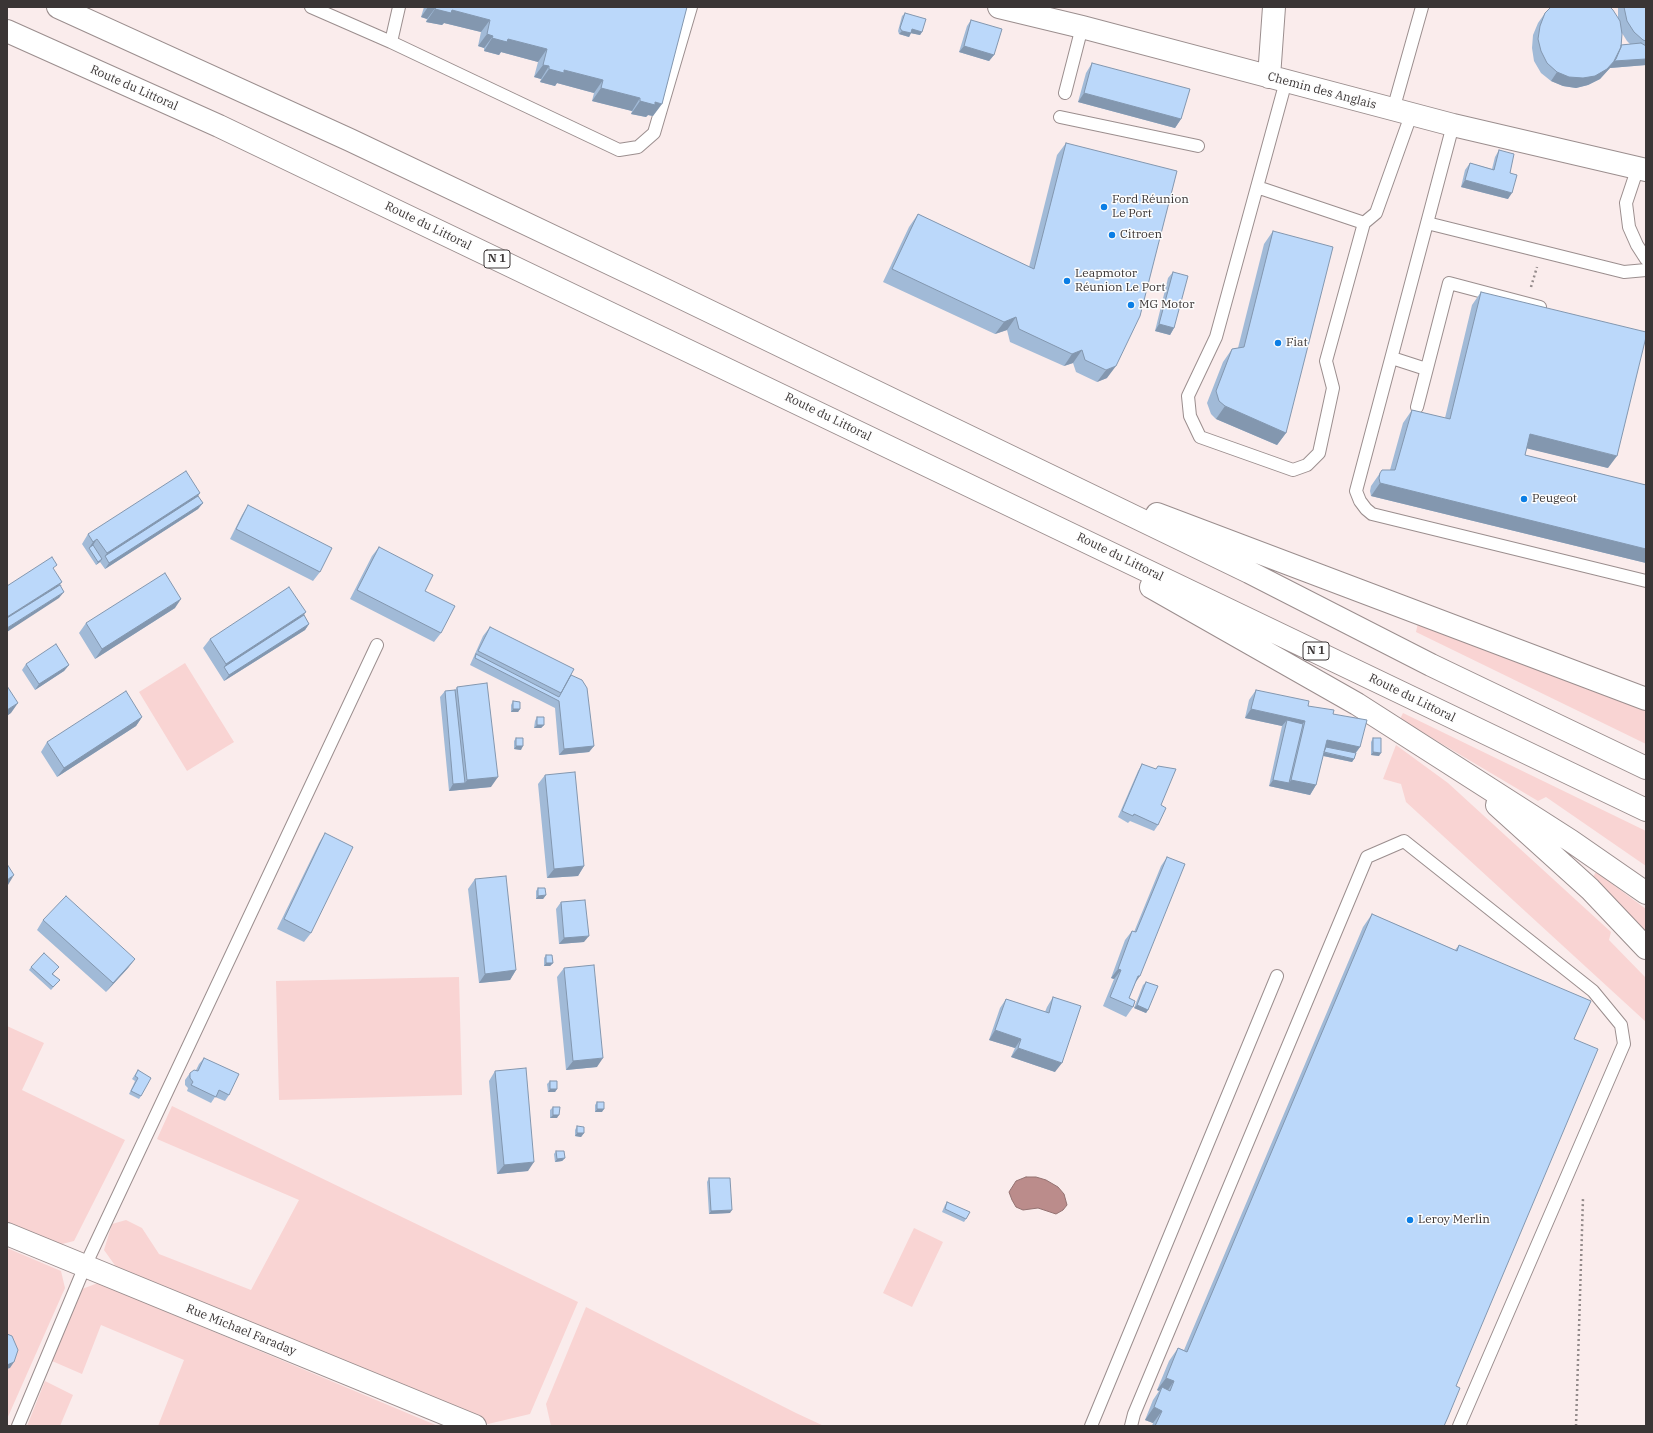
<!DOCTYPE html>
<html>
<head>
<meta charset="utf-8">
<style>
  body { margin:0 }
  #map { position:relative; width:1653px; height:1433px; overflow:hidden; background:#faecec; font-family:"IBM Plex Serif",serif }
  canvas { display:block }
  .frame { position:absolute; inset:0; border:8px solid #3a3535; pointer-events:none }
</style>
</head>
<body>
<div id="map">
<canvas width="1653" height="1433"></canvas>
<div class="frame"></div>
</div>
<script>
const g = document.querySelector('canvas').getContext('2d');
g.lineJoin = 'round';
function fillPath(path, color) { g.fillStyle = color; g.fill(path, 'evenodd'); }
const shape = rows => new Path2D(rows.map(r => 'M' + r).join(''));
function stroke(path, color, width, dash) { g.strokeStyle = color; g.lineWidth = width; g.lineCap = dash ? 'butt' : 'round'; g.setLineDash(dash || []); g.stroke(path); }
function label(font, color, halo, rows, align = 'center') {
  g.font = font + ' "IBM Plex Serif",serif'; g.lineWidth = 3; g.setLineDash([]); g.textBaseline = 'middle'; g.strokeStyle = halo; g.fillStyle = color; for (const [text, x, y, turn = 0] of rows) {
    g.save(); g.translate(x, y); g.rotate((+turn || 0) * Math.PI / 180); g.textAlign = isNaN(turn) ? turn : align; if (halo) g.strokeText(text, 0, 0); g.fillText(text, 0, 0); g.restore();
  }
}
fillPath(shape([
  [1418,623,1646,708,1646,744,1416,632],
  [185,663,234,742,187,771,139,692],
  [1403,713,1646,831,1646,866,1546,797,1538,801,1400,719],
  [1396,745,1448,783,1611,932,1609,940,1646,978,1646,1022,1406,802,1401,784,1383,779],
  [1596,872,1646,909,1646,939,1591,880],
  [459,977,462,1095,279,1100,276,981],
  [7,1026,44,1043,22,1090,125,1140,74,1241,58,1245,7,1224],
  [172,1106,578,1302,530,1414,488,1424,119,1271,104,1250,112,1224,126,1220,142,1228,159,1254,251,1290,299,1200,157,1139],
  [914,1228,943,1242,912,1307,883,1293],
  [7,1248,61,1271,65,1288,7,1419],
  [98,1283,438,1426,158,1426,184,1360,101,1325,82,1374,52,1361,82,1289],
  [586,1307,796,1413,824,1426,551,1426,546,1404],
  [45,1381,73,1395,60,1426,27,1426]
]), '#f9d4d3');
const water = shape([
  [1026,1177,1036,1177,1046,1180,1058,1187,1064,1194,1067,1205,1063,1210,1056,1214,1038,1208,1023,1210,1016,1207,1012,1200,1009,1192,1016,1181,1026,1177]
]);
fillPath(water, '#bb8c8b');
stroke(water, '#947271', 1);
const service = shape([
  [311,7,391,42,619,150,638,147,654,133,691,7],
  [391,42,399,7],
  [1286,81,1216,337,1188,396,1190,416,1200,437,1293,470,1307,465,1319,453,1333,388,1326,361,1364,223,1376,213,1411,115],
  [1065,93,1082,27],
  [1393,110,1422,7],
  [1060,117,1198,146],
  [1453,125,1356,491,1360,501,1366,509,1372,514,1646,581],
  [1638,167,1626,203,1629,227,1637,245,1646,259],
  [1257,187,1364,223],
  [1427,223,1624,272,1646,270],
  [1392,358,1426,369],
  [1417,407,1449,283,1540,307],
  [18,1426,85,1266,377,645],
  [1091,1426,1277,976],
  [1131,1426,1134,1414,1367,857,1404,841,1593,991,1621,1025,1624,1044,1459,1426]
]);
const minor = shape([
  [999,7,1082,27,1453,125,1646,170],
  [1269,77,1274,7],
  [7,1234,475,1426]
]);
const trunk = shape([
  [58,7,350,140,653,284,1249,572,1431,665,1646,768],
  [7,31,219,126,1646,810],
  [1157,514,1646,699],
  [1151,587,1357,704,1571,841,1646,893],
  [1497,805,1590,889,1646,948]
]);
stroke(service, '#9b8e8e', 14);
stroke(minor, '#9b8e8e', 24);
stroke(trunk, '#9b8e8e', 24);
stroke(shape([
  [1531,287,1537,267],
  [1576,1426,1583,1198]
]), '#938a8a', 2.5, [2, 3]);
stroke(service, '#fff', 12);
stroke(minor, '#fff', 22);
stroke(trunk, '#fff', 22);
fillPath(shape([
  [424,7,687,7,653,116,648,115,646,117,631,114,632,111,592,101,594,93,557,83,555,86,540,82,541,79,534,77,538,62,501,52,499,55,484,51,484,48,478,46,481,32,444,23,442,25,426,22,427,19,421,17],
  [1618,7,1646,7,1646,65,1610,68,1600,79,1588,85,1576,88,1563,86,1551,81,1541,73,1534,61,1532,48,1533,35,1538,23,1545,13,1618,18],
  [1622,33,1627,41,1630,44,1621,45],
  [905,13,922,32,920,35,911,33,909,37,899,34,898,31,902,16],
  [971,20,994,55,989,61,959,52,967,26],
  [1092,63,1181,119,1175,128,1078,102,1086,73],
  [1066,143,1107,378,1097,382,1076,372,1073,363,1064,366,1010,342,1007,330,995,334,883,282,909,227,918,214,1029,267,1057,155],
  [1499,150,1510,173,1508,199,1461,187,1465,170,1470,163,1492,169,1495,157],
  [1273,231,1286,433,1277,445,1216,419,1211,414,1207,403,1223,362,1232,349,1238,348,1264,244],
  [1173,272,1174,328,1170,335,1155,331,1168,278],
  [1481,292,1608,468,1527,448,1525,455,1646,485,1646,563,1371,496,1370,491,1371,486,1380,473,1390,470,1403,423,1412,410,1445,418,1472,305],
  [198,496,203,503,198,509,105,569,100,562,96,565,82,544,88,534],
  [248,505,320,572,313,581,230,539,242,515],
  [379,547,425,591,441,633,434,642,350,599,372,556],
  [175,608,95,659,79,633,86,623],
  [304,615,309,624,305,630,224,681,203,648,210,639],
  [490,627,571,674,594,746,589,752,559,755,555,708,470,665,483,636],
  [26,664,69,665,64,671,35,690,22,670],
  [457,687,491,787,449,791,440,697,445,691,455,690],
  [1256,690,1308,706,1333,714,1360,747,1356,753,1354,759,1352,762,1323,756,1316,785,1310,795,1269,786,1282,726,1245,718,1249,700],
  [513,701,520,709,518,712,511,712,511,705],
  [142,717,136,726,57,777,41,752,47,742],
  [537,717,544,725,541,728,534,728,535,721],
  [516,738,521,750,514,749,514,741],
  [1373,738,1379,756,1371,755,1371,742],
  [1142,764,1161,805,1158,825,1154,831,1130,821,1128,823,1118,817,1138,771],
  [545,775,584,866,578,876,547,878,538,784],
  [325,833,311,933,304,942,277,929,319,843],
  [1167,857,1135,984,1129,998,1133,1007,1126,1017,1103,1006,1114,979,1111,978,1125,940,1132,931,1134,932,1161,866],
  [475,879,516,970,510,980,479,983,468,889],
  [538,888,546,895,543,899,536,899,536,891],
  [561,902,584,942,559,944,556,909],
  [1372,914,1455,950,1459,945,1574,1039,1456,1386,1444,1426,1152,1426,1153,1423,1145,1420,1153,1400,1159,1391,1157,1390,1169,1361,1178,1348,1184,1350,1363,927],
  [43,920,135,959,128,968,106,992,37,930],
  [546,955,553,963,550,966,544,966,544,958],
  [31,967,59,967,53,974,60,980,51,990,29,970],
  [564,968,597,1067,566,1070,557,977],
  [1146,982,1148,1010,1146,1013,1134,1008,1143,985],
  [1053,997,1055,1072,1011,1057,1015,1048,989,1040,1000,1008,1006,999,1045,1012,1047,1007],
  [204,1058,229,1095,225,1101,215,1097,211,1103,187,1091,188,1088,185,1085,185,1080,190,1073,196,1070,199,1064],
  [138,1070,141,1096,139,1099,129,1094,135,1081,132,1079],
  [495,1071,528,1171,497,1174,489,1081],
  [550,1081,557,1089,555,1092,548,1092,547,1084],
  [597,1102,602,1112,595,1112,595,1105],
  [553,1107,557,1118,550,1118,550,1110],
  [577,1126,584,1133,581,1137,575,1136,575,1130],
  [556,1151,565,1158,562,1161,555,1162,554,1154],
  [709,1178,730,1213,709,1214,707,1182],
  [947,1202,966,1219,964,1222,942,1212,945,1205]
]), '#a1bad7');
fillPath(shape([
  [428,7,436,7,427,19,421,17],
  [435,9,452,10,490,20,481,32,444,23,442,25,426,22],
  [912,29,922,32,920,35,910,33],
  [902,31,911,33,909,37,899,34],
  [487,34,493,36,484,48,478,46],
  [492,38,508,39,547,49,538,62,501,52,499,55,484,51],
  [964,46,994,55,989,61,959,52],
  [1646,59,1646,65,1610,68,1600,79,1588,85,1576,88,1563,86,1551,81,1557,72,1614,61],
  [543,65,549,66,541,79,534,77],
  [549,69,564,70,603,80,594,93,557,83,555,86,540,82],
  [601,88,640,98,632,111,592,101],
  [1084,93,1181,119,1175,128,1078,102],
  [640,101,655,102,662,104,653,116,648,115,646,117,631,114],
  [1465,180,1512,193,1508,199,1461,187],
  [1016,317,1007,330,995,334,1004,322],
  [1159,324,1174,328,1170,335,1155,331],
  [1082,350,1073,363,1064,366,1072,354],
  [1116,366,1107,378,1097,382,1106,370],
  [1225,406,1286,433,1277,445,1216,419],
  [1530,434,1617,456,1608,468,1521,447],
  [1380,483,1646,549,1646,563,1371,496],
  [200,493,194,502,105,556,107,553],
  [203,503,198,509,105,569,109,563],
  [97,539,91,548,89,548,87,551,93,542],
  [102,559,100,562,96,565,98,562],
  [62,582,57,588,62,585,59,588,7,622,7,617],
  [64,592,59,598,7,632,7,628],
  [181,599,175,608,95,659,102,649],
  [306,612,299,621,224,667,226,664],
  [309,624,305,630,224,681,229,675],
  [69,665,64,671,35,690,39,684],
  [18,703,11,713,7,716,7,710],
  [513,709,520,709,518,712,511,712],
  [1251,709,1305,721,1298,730,1287,720,1282,726,1245,718],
  [142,717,136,726,57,777,64,768],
  [537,725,544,725,541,728,534,728],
  [1327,740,1360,747,1353,756,1322,750],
  [516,746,523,746,521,750,514,749],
  [594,746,589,752,559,755,564,749],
  [1321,752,1354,759,1352,762,1319,755],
  [1373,752,1381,753,1379,756,1371,755],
  [498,777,491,787,449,791,453,784,465,783,467,780],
  [1273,780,1289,783,1291,780,1316,785,1310,795,1269,786],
  [584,866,578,876,547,878,554,869],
  [14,875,8,885,7,885,7,880],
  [546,895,543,899,536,899,538,896],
  [589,936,584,942,559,944,564,938],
  [135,959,128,968,106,992,113,983],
  [546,963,553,963,550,966,544,966],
  [1118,969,1121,970,1114,979,1111,978],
  [516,970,510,980,479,983,485,974],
  [1138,976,1140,976,1133,986],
  [1137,1005,1148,1010,1146,1013,1134,1008],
  [995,1030,1021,1039,1015,1048,989,1040],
  [1018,1048,1062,1063,1055,1072,1011,1057],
  [603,1058,597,1067,566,1070,573,1061],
  [550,1089,557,1089,555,1092,548,1092],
  [597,1109,604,1109,602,1112,595,1112],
  [553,1115,559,1115,557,1118,550,1118],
  [577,1133,584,1133,581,1137,575,1136],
  [565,1158,562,1161,555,1162,557,1159],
  [534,1162,528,1171,497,1174,504,1165],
  [732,1210,730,1213,709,1214,711,1211],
  [14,1362,10,1368,7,1369,7,1365],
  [1166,1378,1174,1381,1166,1393,1162,1387,1159,1391,1157,1390],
  [1154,1407,1162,1411,1153,1423,1145,1420]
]), '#8397af');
const building = shape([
  [436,7,687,7,662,104,655,102,655,105,640,101,640,98,601,88,603,80,564,70,564,73,549,69,549,66,543,65,547,49,508,39,507,42,492,38,493,36,487,34,490,20,452,10,451,13,435,9,436,7],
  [1551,7,1610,7,1613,10,1620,21,1622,34,1621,47,1616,59,1607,69,1595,76,1583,78,1569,77,1557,72,1547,63,1541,51,1538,39,1540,26,1545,13,1551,7],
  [1624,7,1646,7,1646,41,1643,40,1634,32,1627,21,1624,7],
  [905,13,926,19,922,32,912,29,911,33,902,31,900,28,905,13],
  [971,20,1002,29,994,55,964,46,971,20],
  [1641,43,1646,46,1646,59,1614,61,1621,47,1621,45,1641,43],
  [1092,63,1190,89,1181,119,1084,93,1092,63],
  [1066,143,1177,171,1140,316,1116,366,1106,370,1085,360,1082,350,1072,354,1019,329,1016,317,1004,322,892,269,918,214,1034,269,1066,143],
  [1499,150,1514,154,1510,173,1517,175,1512,193,1465,180,1470,163,1494,170,1499,150],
  [1273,231,1333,247,1286,433,1225,406,1219,401,1216,391,1232,349,1244,347,1273,231],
  [1173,272,1188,276,1174,328,1159,324,1173,272],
  [1481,292,1646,332,1646,337,1617,456,1530,434,1525,455,1646,485,1646,549,1380,483,1379,478,1380,473,1382,470,1395,470,1412,410,1450,419,1481,292],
  [186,471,200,493,107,553,97,539,93,542,88,534,186,471],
  [198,496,203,503,109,563,105,556,198,496],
  [248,505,332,548,320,572,236,529,248,505],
  [93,545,102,559,98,562,89,548,93,545],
  [379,547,433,575,425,591,455,606,441,633,357,590,379,547],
  [52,557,57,565,53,568,62,582,7,617,7,586,52,557],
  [165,573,181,599,102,649,86,623,165,573],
  [60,585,64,592,7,628,7,618,60,585],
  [289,587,306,612,226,664,210,639,289,587],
  [304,615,309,624,229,675,224,667,304,615],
  [490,627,574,669,561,693,478,651,490,627],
  [56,644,69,665,39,684,26,664,56,644],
  [476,654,559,697,571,675,582,680,587,688,594,746,564,749,559,701,475,658,476,654],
  [487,683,498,777,467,780,457,687,487,683],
  [7,686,18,703,7,710,7,686],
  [455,690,465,783,453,784,445,691,455,690],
  [1256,690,1309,701,1308,706,1334,710,1333,714,1367,720,1360,747,1327,740,1316,785,1291,780,1305,721,1251,709,1256,690],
  [126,691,142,717,64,768,47,742,126,691],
  [513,701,520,702,520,709,513,709,513,701],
  [537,717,544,717,544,725,537,725,537,717],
  [1287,720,1303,724,1289,783,1273,780,1287,720],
  [516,738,523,738,523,746,516,746,516,738],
  [1373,738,1381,738,1381,753,1373,752,1373,738],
  [1326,747,1356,753,1354,759,1324,752,1326,747],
  [1142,764,1156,769,1158,766,1176,769,1161,805,1166,808,1158,825,1134,814,1133,816,1122,811,1142,764],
  [575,772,584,866,554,869,545,775,575,772],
  [325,833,353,847,311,933,284,919,325,833],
  [1167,857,1185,864,1140,976,1138,976,1129,998,1135,1001,1133,1007,1110,997,1121,970,1118,969,1132,931,1136,932,1167,857],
  [7,864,14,875,7,880,7,864],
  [506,876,516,970,485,974,475,879,506,876],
  [538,888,545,888,546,895,538,896,538,888],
  [66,896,135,959,113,983,43,920,66,896],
  [585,900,589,936,564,938,561,902,585,900],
  [1372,914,1457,951,1459,945,1591,1001,1574,1039,1598,1049,1456,1386,1460,1388,1448,1417,1444,1426,1155,1426,1162,1411,1154,1407,1162,1387,1170,1391,1174,1381,1166,1378,1178,1348,1187,1352,1372,914],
  [44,953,59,967,52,974,60,980,53,987,31,967,44,953],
  [546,955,552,955,553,963,546,963,546,955],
  [594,965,603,1058,573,1061,564,968,594,965],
  [1146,982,1158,986,1148,1010,1137,1005,1146,982],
  [1053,997,1081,1006,1062,1063,1018,1048,1021,1039,995,1030,1006,999,1049,1013,1053,997],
  [204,1058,239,1074,229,1095,219,1090,216,1097,191,1085,193,1082,190,1078,190,1073,194,1070,198,1071,204,1058],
  [526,1068,534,1162,504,1165,495,1071,526,1068],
  [138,1070,151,1078,141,1096,131,1091,138,1078,135,1076,138,1070],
  [550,1081,557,1081,557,1089,550,1089,550,1081],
  [597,1102,604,1102,604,1109,597,1109,597,1102],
  [553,1107,560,1107,559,1115,553,1115,553,1107],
  [577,1126,584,1127,584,1133,577,1133,577,1126],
  [556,1151,564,1151,565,1158,557,1159,556,1151],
  [709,1178,730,1178,732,1210,711,1211,709,1178],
  [947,1202,970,1212,966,1219,945,1209,947,1202],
  [7,1334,12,1336,18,1350,14,1362,7,1365,7,1334]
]);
fillPath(building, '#bbd8fa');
stroke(building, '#8397af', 1);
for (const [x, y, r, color] of [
  [1104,207,4,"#0b7ee5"],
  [1112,235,4,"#0b7ee5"],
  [1067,281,4,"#0b7ee5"],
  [1131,305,4,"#0b7ee5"],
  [1278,343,4,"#0b7ee5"],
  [1524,499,4,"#0b7ee5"],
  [1410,1220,4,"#0b7ee5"]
]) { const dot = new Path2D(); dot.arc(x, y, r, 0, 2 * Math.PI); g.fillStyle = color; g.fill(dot); stroke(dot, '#fdfdfd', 1.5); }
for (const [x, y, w] of [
  [497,259,26],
  [1316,651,26]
]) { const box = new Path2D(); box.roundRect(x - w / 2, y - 9, w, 18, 3); g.fillStyle = '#fdfdfd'; g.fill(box); stroke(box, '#3a3535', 1); }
label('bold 11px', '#3a3535', null, [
  ["N 1",497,259],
  ["N 1",1316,651]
]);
label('12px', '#3a3535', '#fdfdfd', [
  ["Route du Littoral",134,88,24],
  ["Chemin des Anglais",1322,91,15],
  ["Route du Littoral",428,226,26],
  ["Route du Littoral",828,417,26],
  ["Route du Littoral",1120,557,26],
  ["Route du Littoral",1412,698,26],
  ["Rue Michael Faraday",241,1330,22]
]);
label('12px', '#3a3535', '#fdfdfd', [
  ["Ford Réunion",1112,200],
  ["Le Port",1112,214],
  ["Citroen",1120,235],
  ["Leapmotor",1075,274],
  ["Réunion Le Port",1075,288],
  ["MG Motor",1139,305],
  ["Fiat",1286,343],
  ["Peugeot",1532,499],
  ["Leroy Merlin",1418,1220]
], 'left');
</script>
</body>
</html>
